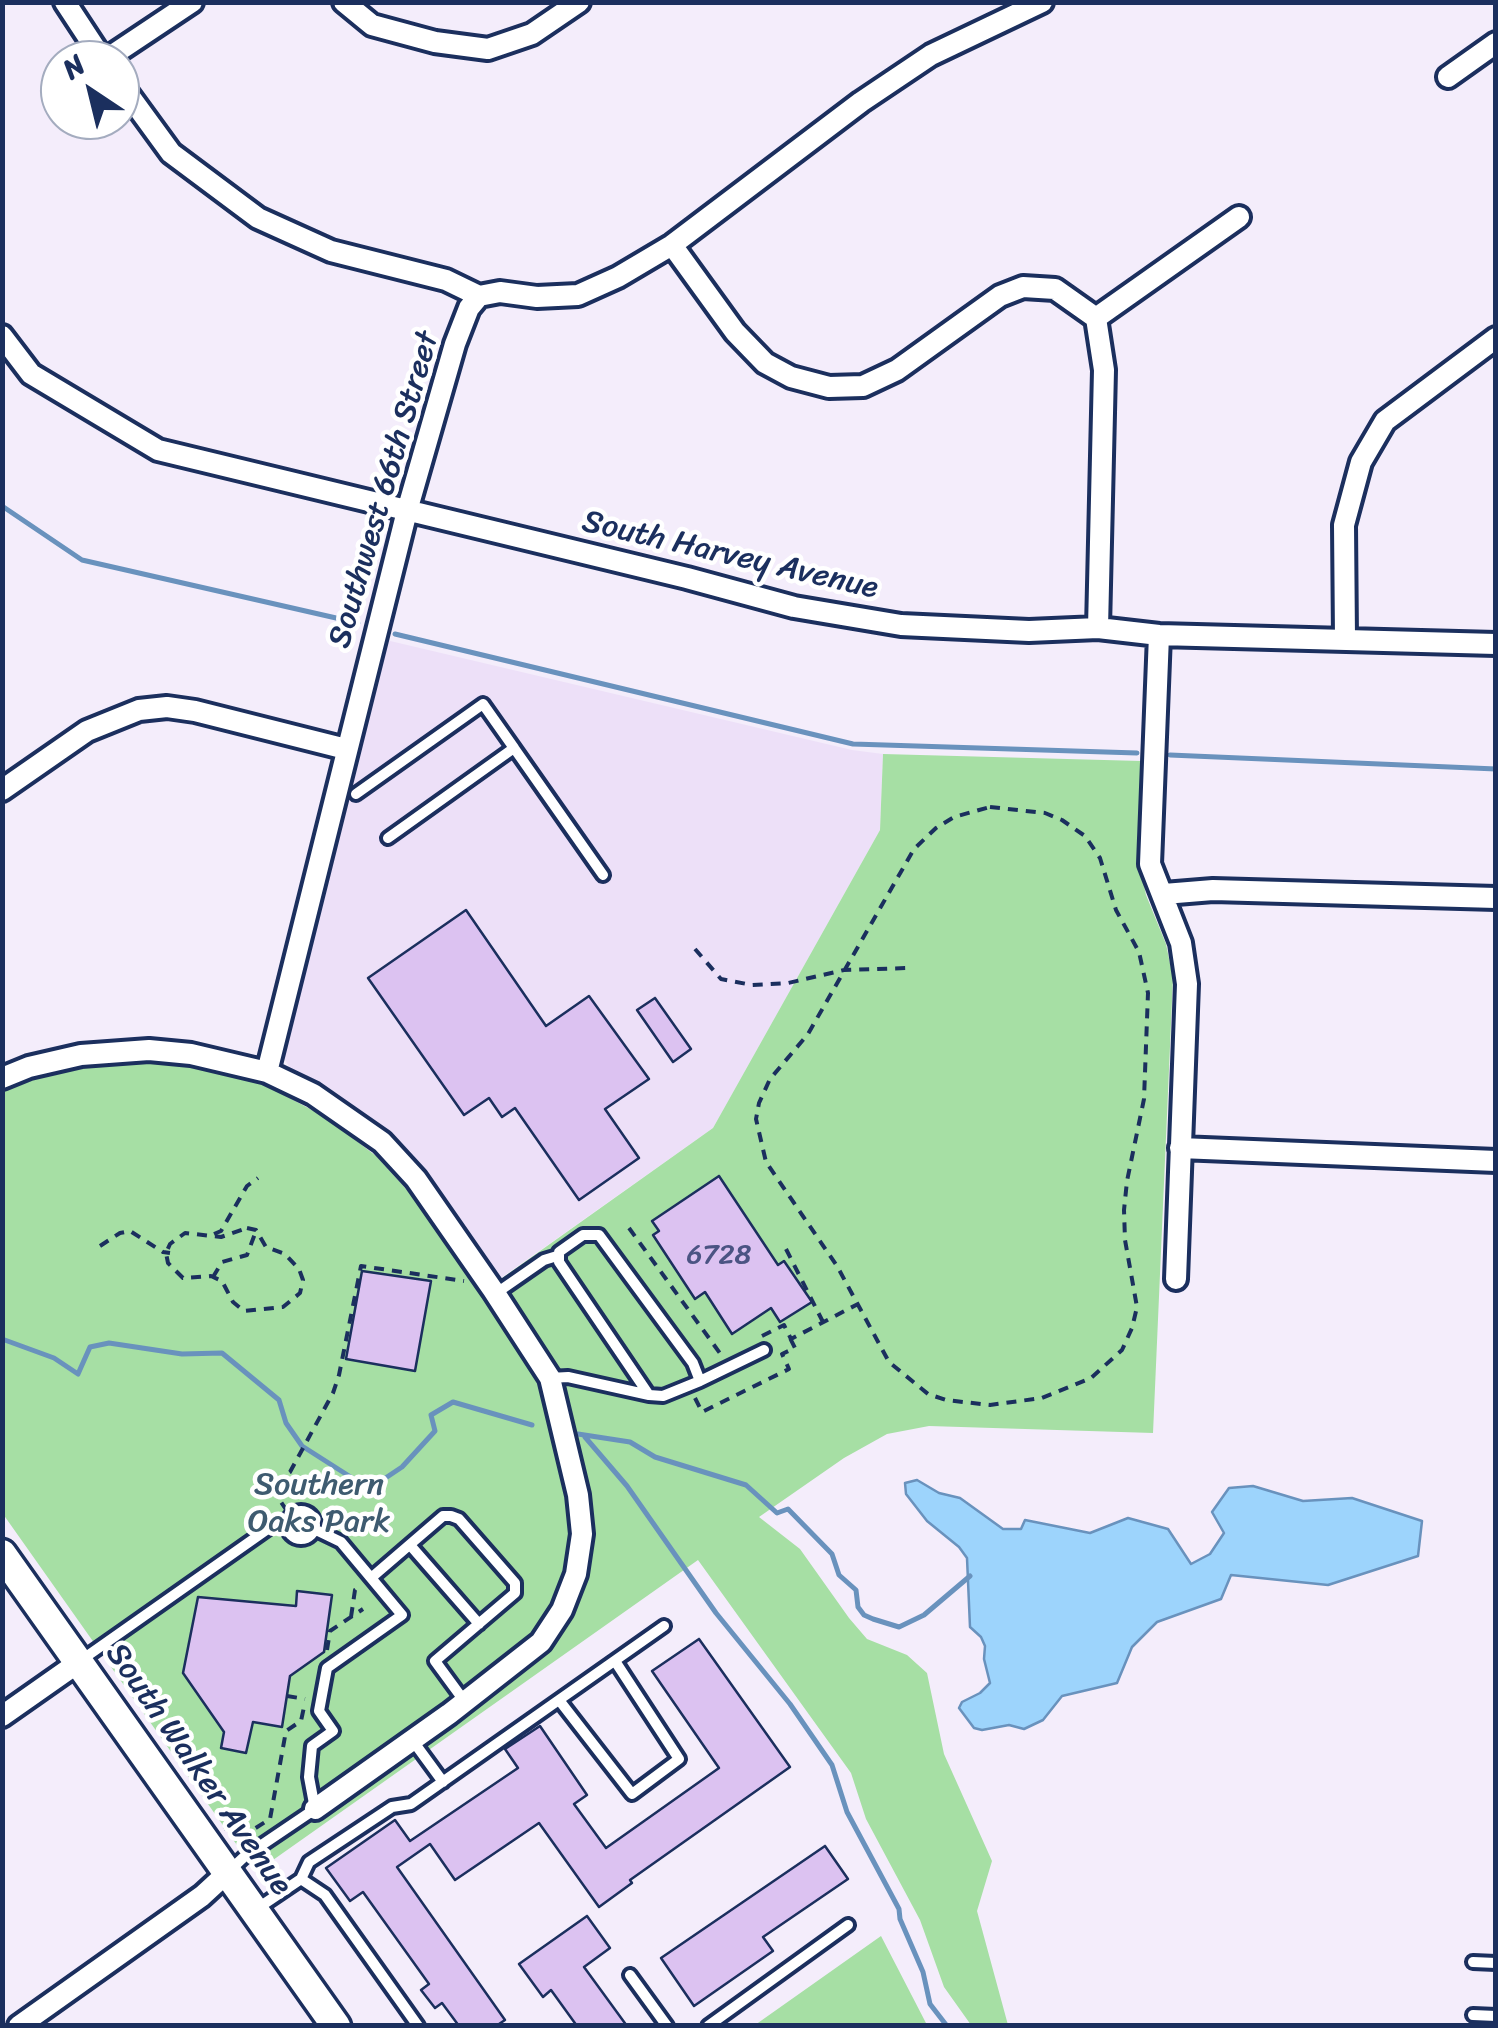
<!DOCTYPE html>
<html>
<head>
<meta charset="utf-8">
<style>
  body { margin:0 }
  #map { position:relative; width:1498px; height:2028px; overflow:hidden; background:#f4edfb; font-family:Sriracha,sans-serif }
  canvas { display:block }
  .frame { position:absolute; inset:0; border:5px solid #1b2f5e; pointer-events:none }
  .north { position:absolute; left:40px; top:40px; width:100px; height:100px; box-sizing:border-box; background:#fff; border:2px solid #a4acbf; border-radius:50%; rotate:325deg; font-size:28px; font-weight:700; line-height:40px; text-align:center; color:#1b2f5e }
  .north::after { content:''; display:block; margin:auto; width:35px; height:45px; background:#1b2f5e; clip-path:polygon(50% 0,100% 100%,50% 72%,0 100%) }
</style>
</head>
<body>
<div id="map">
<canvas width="1498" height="2028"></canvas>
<div class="frame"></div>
<div class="north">N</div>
</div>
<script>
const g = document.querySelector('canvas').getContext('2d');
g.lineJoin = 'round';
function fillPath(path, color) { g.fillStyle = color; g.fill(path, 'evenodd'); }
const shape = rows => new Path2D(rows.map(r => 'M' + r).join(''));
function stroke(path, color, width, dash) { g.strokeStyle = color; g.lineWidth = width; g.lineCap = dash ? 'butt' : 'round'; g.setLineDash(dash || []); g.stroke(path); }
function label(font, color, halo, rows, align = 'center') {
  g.font = font + ' Sriracha,sans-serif'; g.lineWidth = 9; g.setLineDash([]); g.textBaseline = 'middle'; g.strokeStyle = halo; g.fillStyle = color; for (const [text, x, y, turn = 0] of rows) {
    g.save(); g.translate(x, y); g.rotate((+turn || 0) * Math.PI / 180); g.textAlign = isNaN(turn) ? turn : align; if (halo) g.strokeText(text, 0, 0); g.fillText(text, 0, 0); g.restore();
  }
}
fillPath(shape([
  [386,640,852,750,883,754,880,830,713,1128,498,1280,433,1184,408,1156,356,1108,338,1095,294,1075,284,1058,301,978]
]), '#ede0f8');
fillPath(shape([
  [883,754,1141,761,1137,851,1146,895,1166,944,1173,978,1153,1433,929,1426,887,1434,844,1458,759,1517,800,1549,849,1618,867,1639,907,1655,927,1673,944,1754,992,1861,977,1911,1008,2025,971,2025,944,1987,920,1920,866,1819,851,1773,698,1560,256,1872,3,1514,2,1089,23,1079,101,1063,163,1061,211,1069,263,1084,327,1118,376,1156,408,1191,481,1293,713,1128,880,830],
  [881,1936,927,2025,755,2025]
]), '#a6dfa4');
const water = shape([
  [917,1480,939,1493,960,1498,1003,1529,1021,1529,1025,1520,1090,1533,1128,1518,1168,1529,1191,1564,1210,1554,1224,1533,1212,1512,1229,1488,1253,1486,1303,1501,1352,1498,1422,1521,1418,1556,1328,1585,1231,1575,1221,1599,1157,1622,1132,1647,1117,1683,1062,1696,1043,1720,1024,1729,1009,1725,982,1730,974,1728,959,1708,962,1702,980,1693,990,1683,984,1659,985,1646,981,1637,970,1627,967,1558,959,1547,927,1521,906,1494,905,1483,917,1480]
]);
fillPath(water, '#9dd4fc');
stroke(water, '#6992bd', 2.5);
stroke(shape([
  [2,506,82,560,358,623],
  [395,634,853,744,1137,753],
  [1170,755,1496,769],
  [2,1339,54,1358,78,1374,90,1347,109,1343,182,1354,222,1353,279,1400,286,1423,302,1446,360,1483,384,1479,402,1467,435,1431,431,1415,453,1402,532,1425],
  [578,1434,630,1442,655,1457,746,1485,777,1513,788,1509,832,1554,839,1575,856,1590,858,1607,864,1615,873,1619,899,1627,924,1615,970,1576],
  [585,1437,627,1486,716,1613,790,1704,832,1765,847,1812,899,1909,900,1919,923,1972,930,2004,947,2026]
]), '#6992bd', 5);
const building = shape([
  [466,910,546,1026,589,996,649,1079,605,1109,639,1158,579,1200,515,1108,502,1117,489,1098,464,1115,368,978,466,910],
  [655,998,691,1049,673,1062,637,1010,655,998],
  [719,1176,778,1265,784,1261,812,1302,780,1322,771,1308,732,1334,705,1292,695,1299,653,1235,659,1231,652,1221,719,1176],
  [362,1271,431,1281,415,1371,346,1359,362,1271],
  [297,1591,332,1595,324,1652,290,1676,282,1727,253,1722,246,1753,221,1748,224,1732,183,1673,198,1597,296,1606,297,1591],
  [699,1639,790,1767,630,1880,632,1883,599,1907,539,1823,455,1880,430,1844,397,1867,505,2020,496,2026,459,2026,442,2003,435,2008,421,1990,429,1984,363,1892,350,1901,326,1868,395,1820,410,1841,518,1768,505,1749,540,1726,587,1795,574,1804,606,1848,719,1768,652,1671,699,1639],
  [825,1846,848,1879,763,1937,773,1951,694,2006,661,1958,825,1846],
  [587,1916,610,1948,584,1967,627,2026,577,2026,551,1990,543,1997,519,1964,587,1916]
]);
fillPath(building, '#dcc2f1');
stroke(building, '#1b2f5e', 2.5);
const service = shape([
  [514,748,603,875],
  [356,794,483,704,514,748,388,838],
  [495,1294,544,1260,557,1256],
  [550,1378,568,1377,649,1395,663,1396,700,1381,693,1363,599,1235,583,1235,559,1252,559,1262,649,1395],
  [700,1381,764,1350],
  '287 1525a14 14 0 1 1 28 0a14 14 0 1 1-28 0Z',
  [410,1545,479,1624],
  [371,1578,443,1516,451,1516,459,1519,515,1583,515,1593,435,1661,465,1702],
  [80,1661,272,1526,287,1523],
  [559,1700,632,1794,679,1759,615,1661],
  [413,1741,443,1782],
  [229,1871,244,1857,315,1809,309,1777,312,1746,333,1731,319,1711,327,1668,402,1615,341,1542,314,1529],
  [301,1879,325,1895,418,2026],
  [255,1910,301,1879,309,1862,392,1807,411,1804,664,1626],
  [1473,1962,1496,1963],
  [630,1975,667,2026],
  [1473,2015,1496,2016],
  [708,2026,848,1925]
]);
const minor = shape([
  [65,2,103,60],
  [344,2,372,25,435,42,488,49,532,34,579,2],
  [105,60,192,2],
  [1448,77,1496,43],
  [120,83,171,153,258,218,331,251,446,280,479,296],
  [672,245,735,332,765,363,791,377,829,387,863,386,897,370,1000,296,1023,287,1055,289,1096,318,1104,370,1098,628],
  [1096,318,1239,217],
  [2,336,31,374,158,450,687,578,794,607,901,625,1029,631,1098,628,1159,635,1496,644],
  [1159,635,1150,864,1181,943,1187,984,1176,1279],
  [1345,638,1344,525,1361,462,1385,421,1496,338],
  [2,790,87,731,139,710,167,707,195,711,346,749],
  [1164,894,1213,890,1496,898],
  [267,1072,313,1094,382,1142,416,1179,493,1290,550,1378,578,1495,582,1534,576,1574,562,1610,541,1642,449,1714,315,1809],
  [2,1078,29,1067,81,1055,149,1050,191,1054,267,1072,407,511,455,344,469,308,479,296,500,292,537,297,578,295,618,277,672,245,861,102,931,55,1042,2],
  [1180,1148,1496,1161],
  [2,1716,79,1662],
  [19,2026,202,1896,227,1873]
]);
const secondary = shape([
  [2,1554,336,2026]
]);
stroke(service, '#1b2f5e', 18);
stroke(minor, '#1b2f5e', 28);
stroke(secondary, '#1b2f5e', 35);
stroke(shape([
  [990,807,1045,813,1062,820,1085,836,1100,858,1116,910,1139,952,1148,993,1144,1099,1127,1181,1124,1210,1125,1240,1137,1307,1132,1328,1122,1350,1091,1378,1042,1398,990,1405,946,1400,928,1394,889,1362,837,1266,766,1162,756,1119,759,1103,770,1079,808,1034,914,849,936,828,954,817,990,807],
  [695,949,721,979,752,985,788,983,844,970,907,968],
  [247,1228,256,1230,266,1247,285,1254,299,1269,303,1280,300,1293,283,1307,244,1311,233,1302,222,1281,211,1276,183,1278,168,1263,166,1253,170,1244,185,1233,221,1237,247,1228],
  [629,1228,722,1356],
  [214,1234,221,1231,247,1186,258,1178],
  [100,1246,120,1233,130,1231,163,1252,170,1253],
  [786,1249,823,1322],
  [213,1277,222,1262,247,1255,256,1231],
  [762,1336,784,1325,791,1339,858,1304],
  [695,1398,702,1412,789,1369,782,1354,795,1348,790,1338],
  [287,1511,270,1486,290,1472,333,1393,339,1375,361,1266,464,1281],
  [351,1617,355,1590,362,1585],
  [327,1650,330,1631,363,1609],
  [287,1696,305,1699],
  [224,1829,230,1826,246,1834,270,1819,286,1731,301,1721,304,1707]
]), '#1b2f5e', 4, [10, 8]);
stroke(service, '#fff', 10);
stroke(minor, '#fff', 20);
stroke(secondary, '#fff', 28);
label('28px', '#4b5483', null, [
  ["6728",719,1256]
]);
label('32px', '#1b2f5e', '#fff', [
  ["Southwest 66th Street",385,490,-74],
  ["South Harvey Avenue",730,556,13],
  ["South Walker Avenue",198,1770,55]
]);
label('32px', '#3e5b70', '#fff', [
  ["Southern",319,1486],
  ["Oaks Park",319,1523]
]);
</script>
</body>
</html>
